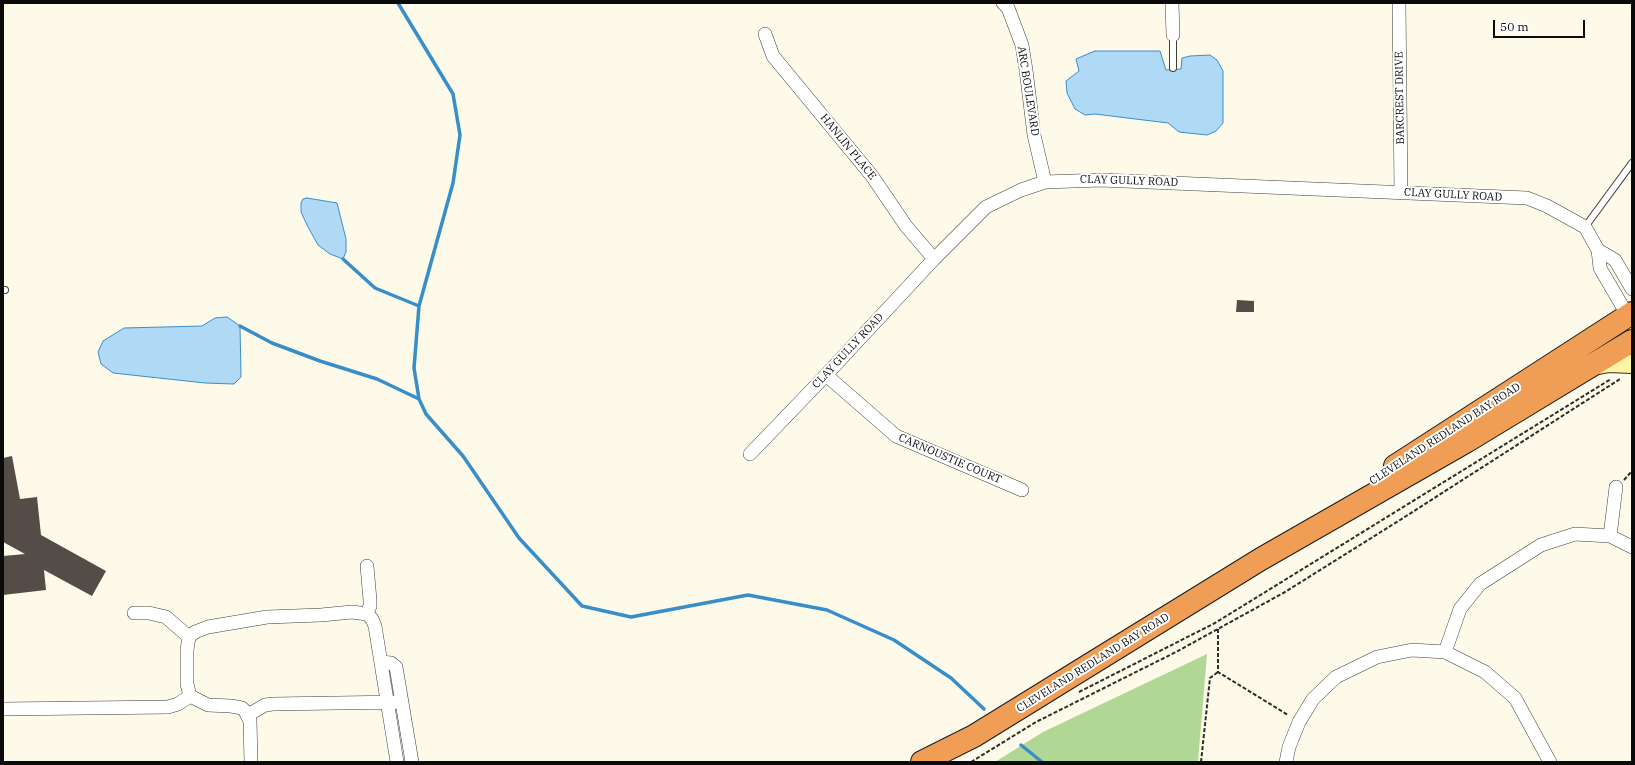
<!DOCTYPE html>
<html>
<head>
<meta charset="utf-8">
<style>
  body { margin:0 }
  #map { position:relative; width:1635px; height:765px; overflow:hidden; background:#fefae9; font-family:"IBM Plex Serif",serif }
  canvas { display:block }
  .frame { position:absolute; inset:0; border:4px solid #0a0a0a; pointer-events:none }
  .scale { position:absolute; left:1493px; top:20px; width:92px; height:18px; box-sizing:border-box; border:2px solid #0a0a0a; border-top:0; padding-left:5px; font-size:12px; line-height:14px; white-space:nowrap; color:#0a0a0a; -webkit-text-stroke:3px #fff; paint-order:stroke }
</style>
</head>
<body>
<div id="map">
<canvas width="1635" height="765"></canvas>
<div class="frame"></div>
<div class="scale">50 m</div>
</div>
<script>
const g = document.querySelector('canvas').getContext('2d');
g.lineJoin = 'round';
function fillPath(path, color) { g.fillStyle = color; g.fill(path, 'evenodd'); }
const shape = rows => new Path2D(rows.map(r => 'M' + r).join(''));
function stroke(path, color, width, dash) { g.strokeStyle = color; g.lineWidth = width; g.lineCap = dash ? 'butt' : 'round'; g.setLineDash(dash || []); g.stroke(path); }
function label(font, color, halo, rows, align = 'center') {
  g.font = font + ' "IBM Plex Serif",serif'; g.lineWidth = 4; g.setLineDash([]); g.textBaseline = 'middle'; g.strokeStyle = halo; g.fillStyle = color; for (const [text, x, y, turn = 0] of rows) {
    g.save(); g.translate(x, y); g.rotate((+turn || 0) * Math.PI / 180); g.textAlign = isNaN(turn) ? turn : align; if (halo) g.strokeText(text, 0, 0); g.fillText(text, 0, 0); g.restore();
  }
}
fillPath(shape([
  [1207,654,1198,762,995,762,1043,732]
]), '#b1d794');
const water = shape([
  [1095,51,1160,51,1166,70,1181,69,1182,58,1190,56,1210,55,1217,60,1223,71,1223,123,1216,131,1207,135,1179,132,1168,123,1095,114,1085,115,1075,109,1067,93,1066,81,1079,71,1076,59,1095,51],
  [307,198,337,203,346,239,346,252,343,259,330,254,318,245,307,225,301,212,301,203,303,199,307,198],
  [227,317,240,326,241,377,234,384,205,383,113,373,101,364,98,352,103,341,124,328,202,326,215,318,227,317]
]);
fillPath(water, '#afd9f4');
stroke(water, '#388ec9', 1);
stroke(shape([
  [398,3,453,94,460,135,453,183,419,306,414,368,419,399,426,414,463,456,519,538,582,606,631,617,748,595,827,610,894,640,951,678,984,709],
  [343,259,375,288,419,306],
  [240,326,272,343,320,361,377,379,419,399],
  [1021,745,1042,762]
]), '#388ec9', 3.5);
fillPath(shape([
  [1237,300,1254,301,1254,312,1236,312],
  [12,456,20,499,37,497,41,535,106,571,92,596,44,570,46,590,3,595,3,556,25,554,3,542,3,458]
]), '#534c47');
const lane = shape([
  [1173,35,1173,68],
  [1585,227,1632,163],
  [3,290,5,290]
]);
const street = shape([
  [1003,3,1008,8,1022,45,1026,70,1034,135,1045,182],
  [1172,3,1173,35],
  [1399,3,1401,192],
  [765,34,773,56,872,176,906,226,934,259],
  [1598,250,1615,260,1632,289],
  [826,375,896,436,1022,490],
  [750,454,826,375,934,259,986,207,1021,190,1045,182,1101,180,1527,198,1547,206,1585,227,1598,250,1600,268,1628,316],
  [1610,536,1616,487],
  [367,566,370,600,370,606,367,614],
  [134,613,149,613,166,617,189,637],
  [1445,652,1460,609,1480,584,1541,545,1575,534,1610,536,1632,547],
  [381,662,391,663,396,667,412,762],
  [3,709,168,707,178,704,190,696],
  [248,715,265,705,273,704,401,702],
  [251,762,250,721,245,711,242,708,231,706,208,705,190,696,187,684,187,650,189,637,195,632,208,627,267,617,321,615,352,612,367,614,372,619,375,626,397,762],
  [1286,762,1289,747,1299,722,1313,699,1336,677,1377,657,1412,650,1445,652,1485,672,1515,698,1550,762]
]);
const secondary = shape([
  [1593,366,1609,363,1632,364]
]);
const highway = shape([
  [1395,466,1632,313],
  [922,762,974,736,1261,559,1467,441,1632,341]
]);
stroke(lane, '#3d3d3d', 8);
stroke(street, '#3d3d3d', 14);
stroke(secondary, '#2c2c2c', 20);
stroke(highway, '#1b1b1b', 24);
stroke(shape([
  [1624,480,1632,471],
  [1218,629,1218,672,1288,715],
  [1079,692,1215,623,1611,379],
  [971,762,1036,722,1176,652,1285,592,1400,520,1620,379],
  [1201,762,1210,678,1218,672]
]), '#2c2c2c', 2, [4, 2]);
stroke(lane, '#fff', 6);
stroke(street, '#fff', 13);
stroke(secondary, '#fdf4a5', 18);
stroke(highway, '#f09d55', 22);
label('11px', '#0a0a0a', '#fff', [
  ["ARC BOULEVARD",1028,91,81],
  ["BARCREST DRIVE",1400,98,-91],
  ["HANLIN PLACE",848,147,51],
  ["CLAY GULLY ROAD",1129,181,2],
  ["CLAY GULLY ROAD",1453,195,3],
  ["CLAY GULLY ROAD",848,351,-47],
  ["CLEVELAND REDLAND BAY ROAD",1445,434,-33],
  ["CARNOUSTIE COURT",950,459,23],
  ["CLEVELAND REDLAND BAY ROAD",1093,663,-32]
]);
</script>
</body>
</html>
